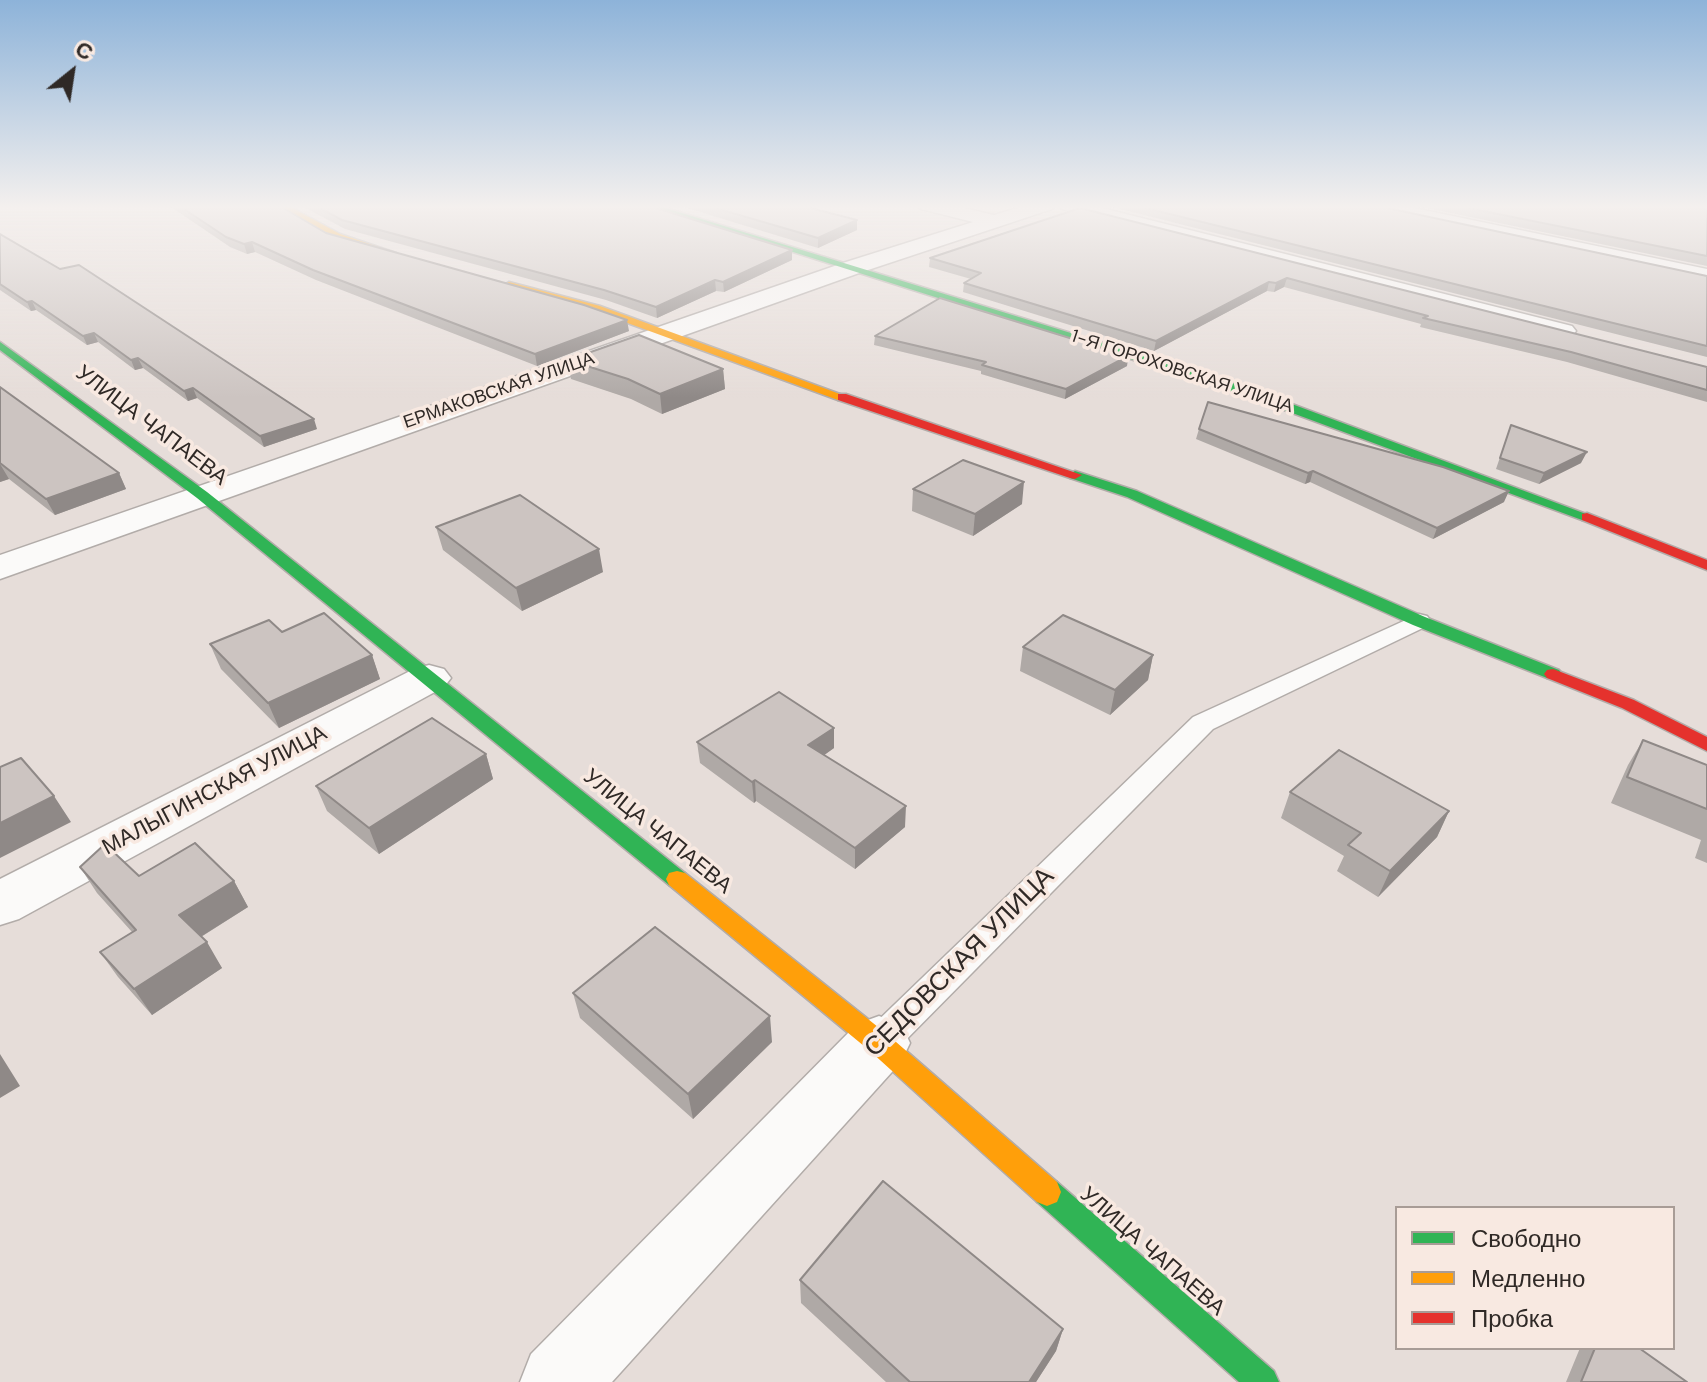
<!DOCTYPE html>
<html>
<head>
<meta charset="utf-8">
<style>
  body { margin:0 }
  #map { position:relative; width:1707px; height:1382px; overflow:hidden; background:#e6ddd9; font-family:"DM Sans",sans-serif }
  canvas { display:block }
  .legend { position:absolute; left:1395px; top:1206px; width:280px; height:144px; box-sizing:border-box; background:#f8e9e1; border:2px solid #a89c96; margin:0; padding:10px 14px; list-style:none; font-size:24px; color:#2f2926 }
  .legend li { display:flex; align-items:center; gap:16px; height:40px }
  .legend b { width:40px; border:2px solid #a89c96 }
  .north { position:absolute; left:32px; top:32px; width:80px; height:80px; -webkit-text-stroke:6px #f8e9e1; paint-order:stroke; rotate:30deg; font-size:22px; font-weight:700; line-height:32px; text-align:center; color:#2f2926 }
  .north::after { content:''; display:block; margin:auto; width:28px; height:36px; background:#2f2926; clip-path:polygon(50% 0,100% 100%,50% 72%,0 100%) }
</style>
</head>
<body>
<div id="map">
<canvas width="1707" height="1382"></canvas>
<ul class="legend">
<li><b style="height:10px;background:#30b455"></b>Свободно</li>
<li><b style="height:10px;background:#ff9f0a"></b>Медленно</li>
<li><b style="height:10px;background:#e5322d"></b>Пробка</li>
</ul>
<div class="north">С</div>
</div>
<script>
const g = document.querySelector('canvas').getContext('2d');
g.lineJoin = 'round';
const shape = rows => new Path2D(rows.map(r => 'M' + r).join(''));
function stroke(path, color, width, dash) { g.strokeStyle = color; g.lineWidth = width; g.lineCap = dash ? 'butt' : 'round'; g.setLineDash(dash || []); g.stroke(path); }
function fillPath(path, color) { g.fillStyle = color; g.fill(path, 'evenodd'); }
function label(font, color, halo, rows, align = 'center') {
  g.font = font + ' "DM Sans",sans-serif'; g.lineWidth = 7; g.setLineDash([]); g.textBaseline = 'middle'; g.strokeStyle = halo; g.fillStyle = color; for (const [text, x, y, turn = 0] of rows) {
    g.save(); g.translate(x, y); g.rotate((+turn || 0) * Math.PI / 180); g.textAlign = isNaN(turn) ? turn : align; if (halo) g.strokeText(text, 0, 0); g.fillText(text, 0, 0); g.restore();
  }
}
const lane = shape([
  [1419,614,1427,616,1431,621,1427,626,1213,729,892,1054,879,1059,866,1054,861,1043,866,1032,1193,717,1419,614]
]);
const street = shape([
  [918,205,951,205,994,215,1027,205,1055,205,1052,209,862,272,0,579,0,555,846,262,973,222,921,209,918,205],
  [1059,205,1090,205,1572,326,1576,331,1572,336,1563,339,1062,209,1059,205],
  [1364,205,1400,205,1707,269,1707,283,1374,211,1364,205],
  [1691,205,1707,205,1707,212,1693,209,1691,205],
  [429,665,444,669,451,678,444,687,19,919,0,925,0,879,414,669,429,665],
  [879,1016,901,1024,910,1043,901,1062,612,1382,520,1382,531,1354,857,1024,879,1016]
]);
const fast = shape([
  [645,205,656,205,1249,388,1594,517,1587,521,1582,520,1241,394,645,205],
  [0,342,207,492,685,873,688,879,685,885,677,887,669,885,197,498,0,350,0,342],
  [1075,471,1137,491,1425,617,1559,670,1562,674,1553,679,1547,678,1413,625,1127,497,1070,478,1068,475,1075,471],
  [1047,1178,1057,1182,1274,1371,1279,1382,1239,1382,1037,1202,1033,1192,1037,1182,1047,1178]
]);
const slow = shape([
  [278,205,287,205,340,234,396,253,392,256,334,238,278,205],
  [509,282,600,306,848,397,838,400,592,310,506,287,504,285,509,282],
  [677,871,685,873,888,1035,1057,1182,1061,1192,1057,1202,1047,1206,1037,1202,870,1051,669,885,666,879,669,873,677,871]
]);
const jam = shape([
  [838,394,846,394,1082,475,1075,479,1070,478,838,400,838,394],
  [1587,513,1707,560,1707,570,1582,520,1582,514,1587,513],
  [1553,669,1634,700,1707,737,1707,751,1622,708,1547,678,1544,674,1547,670,1553,669]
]);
stroke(lane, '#b2aca9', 3);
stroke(street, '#b2aca9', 3);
stroke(fast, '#b2aca9', 3);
stroke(slow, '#b2aca9', 3);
stroke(jam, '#b2aca9', 3);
fillPath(lane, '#fbfaf9');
fillPath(street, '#fbfaf9');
fillPath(fast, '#30b455');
fillPath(slow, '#ff9f0a');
fillPath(jam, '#e5322d');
fillPath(shape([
  [168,205,278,205,326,233,629,331,537,366,316,280,255,252,247,254,230,247],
  [300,205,646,205,792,260,724,292,716,291,657,318,606,300,345,229],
  [677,205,799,205,857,220,857,230,818,248],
  [1108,205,1373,205,1707,276,1707,357,1108,206],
  [1412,205,1699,205,1707,206,1707,266],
  [1080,208,1707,367,1707,402,1567,362,1420,327,1421,324,1284,287,1274,292,1267,291,1154,351,963,292,964,283,971,279,929,267,930,258],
  [0,234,317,429,264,447,197,398,188,401,143,368,135,370,98,342,87,345,36,310,31,311,0,290],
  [875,336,1128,356,1127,366,1065,399,981,374,981,371,874,345],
  [568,360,723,369,725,389,662,414,631,399,571,379],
  [0,387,119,473,126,489,55,515,9,479,0,482],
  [1511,425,1581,463,1539,484,1496,469],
  [1199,429,1504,502,1433,539,1310,482,1305,484,1196,439],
  [913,489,1022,504,973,536,912,511],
  [436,527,603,572,522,611,443,550],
  [282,632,372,655,380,679,279,728,221,669,210,644],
  [1023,647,1153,655,1148,680,1110,715,1020,671],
  [834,728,834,748,824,755,905,827,855,869,756,801,754,803,700,763,697,742],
  [1643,740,1707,765,1707,863,1695,858,1701,840,1611,803,1628,765],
  [486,754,493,779,379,854,327,811,316,786],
  [1290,792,1449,811,1437,837,1378,897,1337,871,1344,856,1281,818],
  [80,867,139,876,234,881,248,907,201,937,222,968,152,1015,118,977,100,952,132,932,97,893],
  [573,993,772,1042,693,1119,580,1018],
  [800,1280,1063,1329,1056,1351,1036,1382,886,1382,801,1303],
  [1580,1348,1639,1348,1687,1382,1566,1382]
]), '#afa9a6');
fillPath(shape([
  [857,220,857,230,818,248,818,238],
  [252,242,255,252,247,254,244,244],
  [792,250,792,260,724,292,723,282],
  [1287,278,1284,287,1274,292,1276,283],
  [715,280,716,291,657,318,656,307],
  [1269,282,1267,291,1154,351,1156,341],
  [32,301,36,310,31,311,27,302],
  [627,320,629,331,537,366,535,354],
  [94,333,98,342,87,345,83,336],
  [1128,356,1127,366,1065,399,1066,389],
  [138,358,143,368,135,370,131,360],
  [723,369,725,389,662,414,660,394],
  [193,388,197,398,188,401,184,391],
  [314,419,317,429,264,447,260,436],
  [1587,452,1581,463,1539,484,1544,473],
  [0,464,9,479,0,482],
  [1313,471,1310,482,1305,484,1308,473],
  [119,473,126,489,55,515,46,499],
  [1024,482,1022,504,973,536,975,514],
  [1509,491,1504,502,1433,539,1437,528],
  [599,549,603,572,522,611,516,588],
  [372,655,380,679,279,728,268,703],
  [1153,655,1148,680,1110,715,1115,690],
  [834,728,834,748,809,766,808,745],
  [486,754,493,779,379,854,369,828],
  [755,780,756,801,754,803,752,782],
  [54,796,71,822,0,858,0,823],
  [906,806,905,827,855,869,855,848],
  [1449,811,1437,837,1378,897,1390,871],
  [234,881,248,907,194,941,179,915],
  [207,942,222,968,152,1015,134,989],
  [770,1016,772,1042,693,1119,688,1094],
  [0,1054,20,1086,0,1098],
  [1063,1329,1056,1351,1036,1382,1029,1382]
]), '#8f8987');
const building = shape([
  [178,205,278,205,326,233,584,305,627,320,535,354,313,270,252,242,244,244,226,237,178,205],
  [314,205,646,205,792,250,723,282,715,280,656,307,604,290,342,220,314,205],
  [705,205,799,205,857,220,818,238,705,205],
  [1133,205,1373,205,1707,276,1707,346,1133,205],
  [1453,205,1699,205,1707,206,1707,256,1453,205],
  [1080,208,1707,367,1707,390,1571,352,1423,318,1428,316,1287,278,1276,283,1269,282,1156,341,964,283,981,273,930,258,1080,208],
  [0,234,60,269,79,265,314,419,260,436,193,388,184,391,138,358,131,360,94,333,83,336,32,301,27,302,0,284,0,234],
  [940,298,1128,356,1066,389,982,365,986,362,875,336,940,298],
  [639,335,723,369,660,394,628,379,568,360,639,335],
  [0,387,119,473,46,499,0,463,0,387],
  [1208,402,1443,467,1509,491,1437,528,1313,471,1308,473,1199,429,1208,402],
  [1511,425,1587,452,1544,473,1500,458,1511,425],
  [963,460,1024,482,975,514,913,489,963,460],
  [520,495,599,549,516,588,436,527,520,495],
  [324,613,372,655,268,703,210,644,269,620,282,632,324,613],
  [1063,615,1153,655,1115,690,1023,647,1063,615],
  [779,692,834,728,808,745,906,806,855,848,755,780,752,782,697,742,779,692],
  [432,718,486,754,369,828,316,786,432,718],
  [1643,740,1707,765,1707,809,1627,777,1643,740],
  [1339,750,1449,811,1390,871,1348,845,1361,833,1290,792,1339,750],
  [21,758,54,796,0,823,0,767,21,758],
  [195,843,234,881,179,915,207,942,134,989,100,952,136,930,80,867,105,844,139,876,195,843],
  [655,927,770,1016,688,1094,573,993,655,927],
  [883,1181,1063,1329,1029,1382,910,1382,800,1280,883,1181],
  [1595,1348,1639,1348,1687,1382,1581,1382,1595,1348]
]);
fillPath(building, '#ccc4c1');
stroke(building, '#8f8987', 2);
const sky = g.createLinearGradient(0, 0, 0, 398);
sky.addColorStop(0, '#8db3d9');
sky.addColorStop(0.52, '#f4f0ee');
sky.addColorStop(1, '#f4f0ee00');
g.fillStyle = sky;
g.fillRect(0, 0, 1707, 398);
label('18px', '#2f2926', '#f8e9e1', [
  ["1-Я ГОРОХОВСКАЯ УЛИЦА",1182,372,18],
  ["ЕРМАКОВСКАЯ УЛИЦА",499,391,-19]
]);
label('22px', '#2f2926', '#f8e9e1', [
  ["УЛИЦА ЧАПАЕВА",151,426,37],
  ["МАЛЫГИНСКАЯ УЛИЦА",215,791,-28],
  ["УЛИЦА ЧАПАЕВА",657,832,39],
  ["УЛИЦА ЧАПАЕВА",1152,1252,41]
]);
label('26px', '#2f2926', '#f8e9e1', [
  ["СЕДОВСКАЯ УЛИЦА",960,963,-45]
]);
</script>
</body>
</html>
